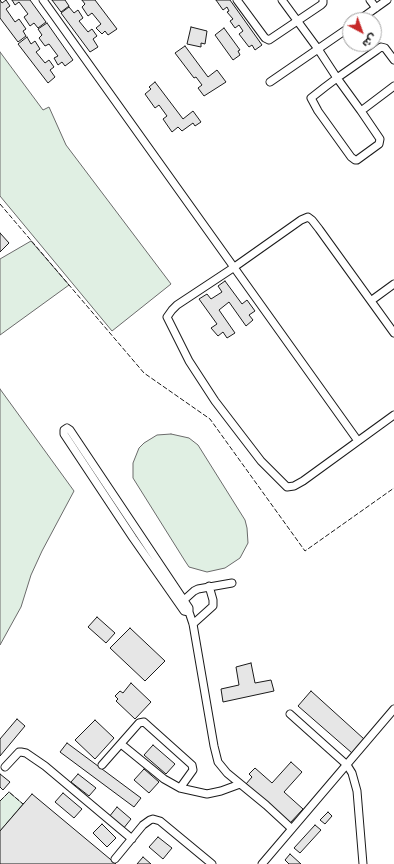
<!DOCTYPE html>
<html>
<head>
<meta charset="utf-8">
<style>
  body { margin:0 }
  #map { position:relative; width:394px; height:864px; overflow:hidden; background:#fff; font-family:Signika,"Noto Sans Arabic",sans-serif }
  canvas { display:block }
  .north { position:absolute; left:342px; top:12px; width:40px; height:40px; box-sizing:border-box; background:#fff; border:1px solid #a3a3a3; border-radius:50%; rotate:139deg; font-size:11px; font-weight:700; line-height:16px; text-align:center; color:#1a1a1a }
  .north::after { content:''; display:block; margin:auto; width:14px; height:18px; background:#c62828; clip-path:polygon(50% 0,100% 100%,50% 72%,0 100%) }
</style>
</head>
<body>
<div id="map">
<canvas width="394" height="864"></canvas>
<div class="north">ش</div>
</div>
<script>
const g = document.querySelector('canvas').getContext('2d');
g.lineJoin = 'round';
function fillPath(path, color) { g.fillStyle = color; g.fill(path, 'evenodd'); }
const shape = rows => new Path2D(rows.map(r => 'M' + r).join(''));
function stroke(path, color, width, dash) { g.strokeStyle = color; g.lineWidth = width; g.lineCap = dash ? 'butt' : 'round'; g.setLineDash(dash || []); g.stroke(path); }
const green = shape([
  [0,52,43,110,49,107,66,145,171,284,112,331,0,196,0,52],
  [31,241,69,285,0,335,0,259,31,241],
  [0,389,74,491,42,551,31,575,21,607,0,645,0,389],
  [171,434,189,438,198,445,245,520,247,528,248,543,240,558,225,568,207,572,189,567,185,561,133,478,133,463,139,448,144,443,157,435,171,434],
  [9,792,23,804,0,831,0,801,9,792]
]);
fillPath(green, '#e0efe3');
stroke(green, '#6a6a6a', 1);
const building = shape([
  [0,0,2,3,6,0,10,6,6,9,15,22,19,19,26,29,23,31,26,36,18,42,0,18,0,0],
  [12,0,30,0,46,22,38,28,34,23,30,26,24,17,28,14,19,2,15,5,12,0],
  [52,0,65,0,69,6,61,12,52,0],
  [82,0,95,0,117,29,108,35,105,31,102,34,96,28,101,24,92,13,88,16,82,7,85,4,82,0],
  [216,0,230,0,262,45,255,50,252,45,249,47,239,34,243,31,239,25,235,28,230,21,233,19,227,12,229,11,227,7,223,10,216,0],
  [69,7,74,13,78,10,83,18,79,21,88,32,92,29,97,36,93,39,98,47,90,52,61,13,69,7],
  [47,23,73,60,65,66,62,62,58,65,54,58,58,56,49,44,45,46,39,38,42,35,38,29,47,23],
  [191,27,207,31,205,44,201,43,201,47,187,44,191,27],
  [224,28,240,50,238,51,240,55,233,60,215,35,224,28],
  [27,37,31,44,35,41,40,49,36,52,45,63,49,60,54,67,50,70,55,77,48,83,18,44,27,37],
  [185,46,208,77,217,70,226,82,204,96,198,88,202,85,196,77,194,78,175,53,185,46],
  [155,82,183,119,193,111,201,122,195,126,193,123,182,131,178,127,172,132,163,119,167,116,159,105,155,108,145,94,151,89,149,87,155,82],
  [0,233,9,243,0,252,0,233],
  [225,281,242,304,247,300,255,311,249,315,253,320,246,326,229,302,219,310,235,333,227,338,223,332,218,336,211,328,217,324,199,299,207,294,211,299,222,292,218,286,225,281],
  [97,617,115,633,106,643,88,627,97,617],
  [130,628,165,661,145,681,110,648,130,628],
  [251,663,255,683,271,680,274,691,223,702,221,689,239,685,236,667,251,663],
  [131,683,151,702,135,719,116,701,118,699,115,696,120,691,123,693,131,683],
  [311,691,364,739,352,753,298,706,311,691],
  [17,719,25,726,0,756,0,739,17,719],
  [95,720,114,738,95,759,75,740,95,720],
  [67,743,141,798,134,807,60,752,67,743],
  [153,745,175,764,166,774,144,755,153,745],
  [291,762,302,772,284,792,303,809,290,823,246,784,252,777,249,774,255,768,272,783,291,762],
  [144,769,159,782,149,793,134,780,144,769],
  [0,774,10,782,3,790,0,787,0,774],
  [78,774,96,788,89,796,71,782,78,774],
  [63,793,82,809,74,818,55,802,63,793],
  [32,794,116,864,0,864,0,831,32,794],
  [117,807,131,819,123,829,109,817,117,807],
  [328,812,332,816,325,824,320,820,328,812],
  [102,824,116,838,107,847,93,833,102,824],
  [315,825,321,830,300,853,294,848,315,825],
  [158,837,172,848,163,859,149,847,158,837],
  [290,854,301,864,289,864,285,860,290,854],
  [143,857,151,864,137,864,143,857]
]);
fillPath(building, '#e6e6e6');
stroke(building, '#1a1a1a', 1);
const minor = shape([
  [43,0,358,441],
  [237,0,265,38,269,40,321,5,323,3,323,0],
  [282,0,318,49,337,78,361,111,380,139,379,144,357,160,355,160,351,157,318,111,311,98,325,87,337,78,377,50,381,47,385,48,394,60],
  [370,0,376,8],
  [359,20,387,0],
  [270,82,350,27],
  [361,111,394,86],
  [372,300,394,284],
  [394,333,319,229,312,220,308,217,301,220,233,268,177,305,172,310,167,317,189,361,215,401,261,461,287,487,294,486,303,481,394,415],
  [67,428,70,430,189,608,189,612,184,611,133,538,64,434,64,430,67,428],
  [184,600,194,591,198,589,232,583],
  [189,612,193,624,214,746,218,762,227,773,266,805,292,829],
  [193,624,213,606,213,600,209,586],
  [290,714,347,765,352,773,357,791,363,864],
  [121,744,164,779,180,788,207,794,221,791,240,784],
  [102,765,139,723,144,722,192,765,193,770,180,788],
  [5,767,19,752,21,752,26,753,45,766,132,839],
  [115,859,143,825,150,820,153,819,160,821,212,864],
  [262,864,394,709]
]);
stroke(minor, '#1a1a1a', 9);
stroke(minor, '#fff', 7);
stroke(shape([
  [0,204,144,373,210,419,305,551,394,488],
  [0,801,9,792,23,804,25,802]
]), '#1a1a1a', 1, [5, 2]);
</script>
</body>
</html>
